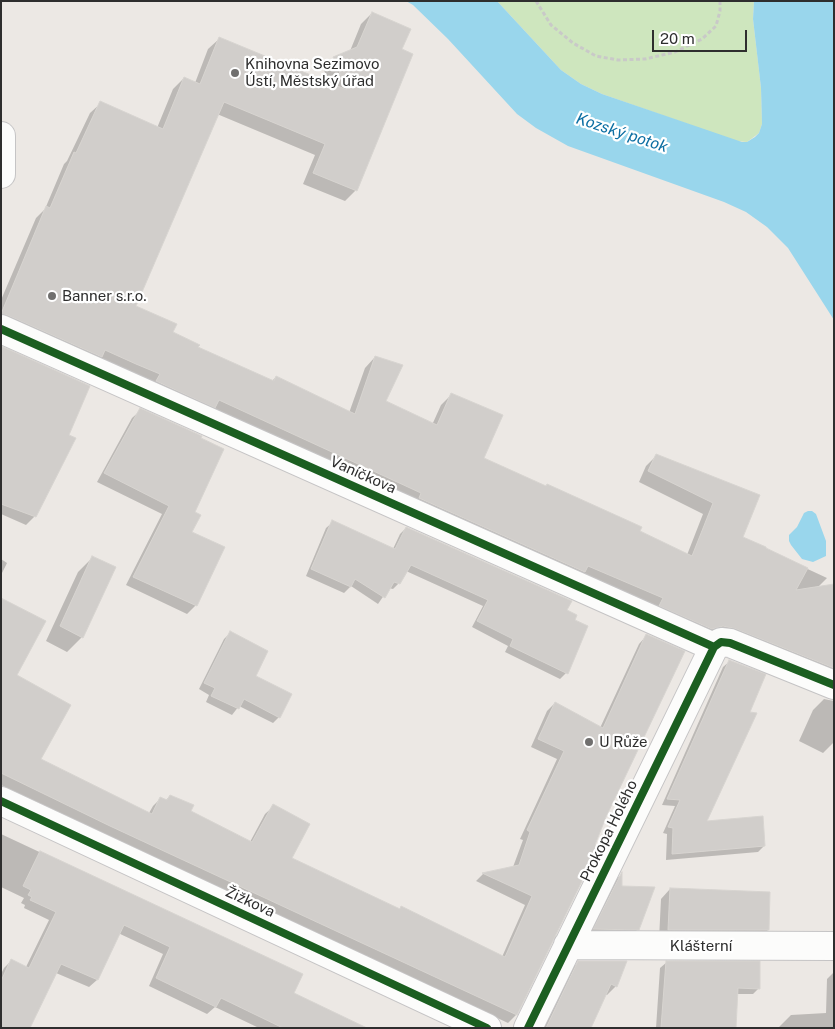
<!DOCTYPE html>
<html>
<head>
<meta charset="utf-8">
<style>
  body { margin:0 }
  #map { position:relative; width:835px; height:1029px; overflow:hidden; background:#ece8e4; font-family:"Public Sans",sans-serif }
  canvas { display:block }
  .frame { position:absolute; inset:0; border:2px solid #2e2e2e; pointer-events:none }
  .scale { position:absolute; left:652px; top:30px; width:95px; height:22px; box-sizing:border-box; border:2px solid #2e2e2e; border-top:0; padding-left:6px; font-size:15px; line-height:18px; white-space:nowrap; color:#2e2e2e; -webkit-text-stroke:4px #fff; paint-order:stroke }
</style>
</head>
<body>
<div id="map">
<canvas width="835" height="1029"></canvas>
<div class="frame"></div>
<div class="scale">20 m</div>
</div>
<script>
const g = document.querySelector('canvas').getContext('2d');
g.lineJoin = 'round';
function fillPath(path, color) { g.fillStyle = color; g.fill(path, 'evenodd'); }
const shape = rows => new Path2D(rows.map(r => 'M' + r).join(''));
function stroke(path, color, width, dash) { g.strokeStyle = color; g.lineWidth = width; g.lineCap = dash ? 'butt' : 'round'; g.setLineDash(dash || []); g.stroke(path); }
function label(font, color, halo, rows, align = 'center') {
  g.font = font + ' "Public Sans",sans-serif'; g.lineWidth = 4.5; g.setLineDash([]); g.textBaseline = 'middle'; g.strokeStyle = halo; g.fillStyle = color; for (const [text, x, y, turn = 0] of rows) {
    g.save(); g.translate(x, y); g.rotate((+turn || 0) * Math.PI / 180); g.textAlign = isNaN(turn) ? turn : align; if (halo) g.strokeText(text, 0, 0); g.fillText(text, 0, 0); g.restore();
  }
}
fillPath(shape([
  [497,1,754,1,753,19,761,88,762,124,759,133,747,142,736,141,602,94,581,84,561,70]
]), '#cee6be');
fillPath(shape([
  [406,1,497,1,561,70,581,84,602,94,742,142,747,142,755,137,759,133,762,124,761,88,753,19,754,1,834,1,834,320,788,248,767,227,746,212,724,202,568,146,536,128,517,114,448,39,413,5],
  [808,511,812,511,816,514,826,541,826,556,813,562,802,559,791,545,789,541,789,535,797,527,804,513]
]), '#99d6ec');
fillPath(shape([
  [372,13,401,50,356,190,345,201,303,184,315,155,217,114,134,307,171,333,196,348,272,381,276,377,349,413,365,368,375,357,385,401,432,425,441,405,452,394,482,458,687,555,703,514,639,482,646,466,656,456,758,496,741,538,827,578,817,588,834,607,834,684,1,327,1,300,36,218,45,209,64,164,67,161,90,113,101,103,157,128,173,89,184,78,195,83,208,49,219,39,330,84,323,68,334,58,350,51,361,24],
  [1,348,67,435,74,439,34,517,26,525,1,514],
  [141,410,193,513,191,533,196,605,187,614,126,585,162,514,97,482,132,418],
  [333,522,393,549,400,534,406,528,566,611,566,673,560,679,505,652,508,646,472,627,483,606,406,571,399,583,393,589,389,588,378,604,351,586,344,593,306,576,326,528],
  [93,557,82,637,67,652,46,641,78,572],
  [1,559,7,563,1,575],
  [1,617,15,676,39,759,149,813,153,806,161,798,165,801,170,796,190,811,250,842,265,814,274,806,290,858,399,910,401,907,502,957,525,905,476,881,483,874,513,867,523,840,520,839,557,759,531,747,547,711,555,703,600,728,639,644,647,635,605,817,593,845,598,847,516,1015,508,1023,1,785],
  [230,633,254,677,279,717,273,723,239,706,232,715,206,702,209,695,199,689,224,639],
  [730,661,705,822,764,846,758,852,666,860,667,834,663,833,675,806,662,805,723,667],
  [824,699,834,701,834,742,823,753,799,741,813,710],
  [1,834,302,975,293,993,365,1028,259,1028,215,1007,207,1014,149,986,163,954,118,933,97,980,89,987,56,973,1,1028,1,974,4,968,12,960,26,967,49,920,24,908,25,905,21,903,24,898,1,887],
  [621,875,621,888,638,929,625,942,582,942,609,886],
  [670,889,768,930,759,939,659,939,661,899],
  [579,962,616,986,607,995,605,995,590,1028,542,1028,569,971],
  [667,962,759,988,753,994,736,994,734,1028,656,1028,660,968],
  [834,972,834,1028,778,1028,791,1015,826,1013,827,979]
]), '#0003');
const building = shape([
  [372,12,411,29,402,49,413,54,357,191,313,173,325,144,224,102,136,306,177,324,173,332,200,345,198,347,274,381,276,376,355,414,375,356,403,365,386,401,437,425,451,393,503,415,484,458,546,486,547,484,642,527,640,531,692,556,713,503,648,471,656,454,760,495,743,537,766,547,766,548,808,568,796,590,834,584,834,668,736,629,723,626,712,629,659,606,663,598,588,566,585,572,419,498,421,493,219,400,215,408,156,381,160,374,136,364,105,350,102,357,7,315,1,314,46,206,50,208,74,152,76,153,100,101,163,129,184,77,200,84,219,37,347,90,333,57,357,47,372,12],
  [1,346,90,386,69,435,76,438,36,517,1,504,1,346],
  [140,408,202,436,201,438,224,449,195,512,201,515,192,532,225,547,197,606,133,577,169,506,104,473,140,408],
  [332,520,395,549,406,527,572,601,567,610,577,615,575,620,588,626,568,674,510,646,513,639,477,621,488,600,411,565,400,584,394,582,385,598,355,579,351,587,311,569,332,520],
  [92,556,116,567,83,638,60,626,92,556],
  [1,598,46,621,17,675,71,705,41,759,152,814,160,797,167,800,170,795,194,805,191,811,252,842,273,804,310,824,292,858,400,909,401,906,505,957,532,896,482,873,519,865,530,832,527,830,564,751,538,739,555,702,603,728,646,634,685,651,606,817,595,845,599,846,517,1015,110,826,1,773,1,598],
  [230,631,268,651,256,676,292,694,280,718,244,699,239,709,211,696,215,688,204,683,230,631],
  [729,660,766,674,750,712,757,713,707,821,763,816,765,846,672,854,673,828,668,827,680,800,667,799,729,660],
  [40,851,303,974,294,993,367,1028,283,1028,221,998,216,1007,156,978,170,947,124,925,98,980,61,964,30,1028,1,1028,1,981,11,959,29,968,56,912,30,900,32,897,28,895,31,890,23,886,40,851],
  [622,872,622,886,655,887,639,930,593,929,622,872],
  [670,888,770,892,769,930,668,930,670,888],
  [578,961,627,961,617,987,611,984,591,1028,546,1028,578,961],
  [666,961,760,961,760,989,738,988,736,1028,661,1028,666,961]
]);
fillPath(building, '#d1cecb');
stroke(building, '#d7d4d0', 1);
const minor = shape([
  [1,329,714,647],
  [714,647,721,642,730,643,834,685],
  [1,801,487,1028],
  [568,945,834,946],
  [528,1028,714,647]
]);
const tertiary = shape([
  [1,136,1,174]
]);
stroke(minor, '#c5c4c5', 30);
stroke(tertiary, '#c5c4c5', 30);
stroke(shape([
  [536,1,551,25,573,43,596,56,618,60,645,59,675,52,702,39,716,26,720,11,720,1]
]), '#c9c9c8', 3, [4, 2.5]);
stroke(minor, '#fcfcfb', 28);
stroke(tertiary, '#fcfcfb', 28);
stroke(shape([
  [1,329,714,647],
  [714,647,721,642,730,643,834,685],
  [1,801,487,1028],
  [528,1028,714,647]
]), '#1b5e20', 8);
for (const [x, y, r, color] of [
  [235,73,5,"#706f6e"],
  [52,296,5,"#706f6e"],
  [589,742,5,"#706f6e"]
]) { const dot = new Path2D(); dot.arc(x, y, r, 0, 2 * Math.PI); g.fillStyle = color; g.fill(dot); stroke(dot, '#fff', 2); }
label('15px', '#2e2e2e', '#fff', [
  ["Knihovna Sezimovo",245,64],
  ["Ústí, Městský úřad",245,81],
  ["Banner s.r.o.",62,296],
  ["U Růže",599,742]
], 'left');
label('15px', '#2e2e2e', '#fff', [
  ["Vaníčkova",363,475,24],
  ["Prokopa Holého",609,831,-64],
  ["Žižkova",250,902,25],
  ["Klášterní",701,946]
]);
label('italic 16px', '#0d6fa3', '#fff', [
  ["Kozský potok",622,133,18]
]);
</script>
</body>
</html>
